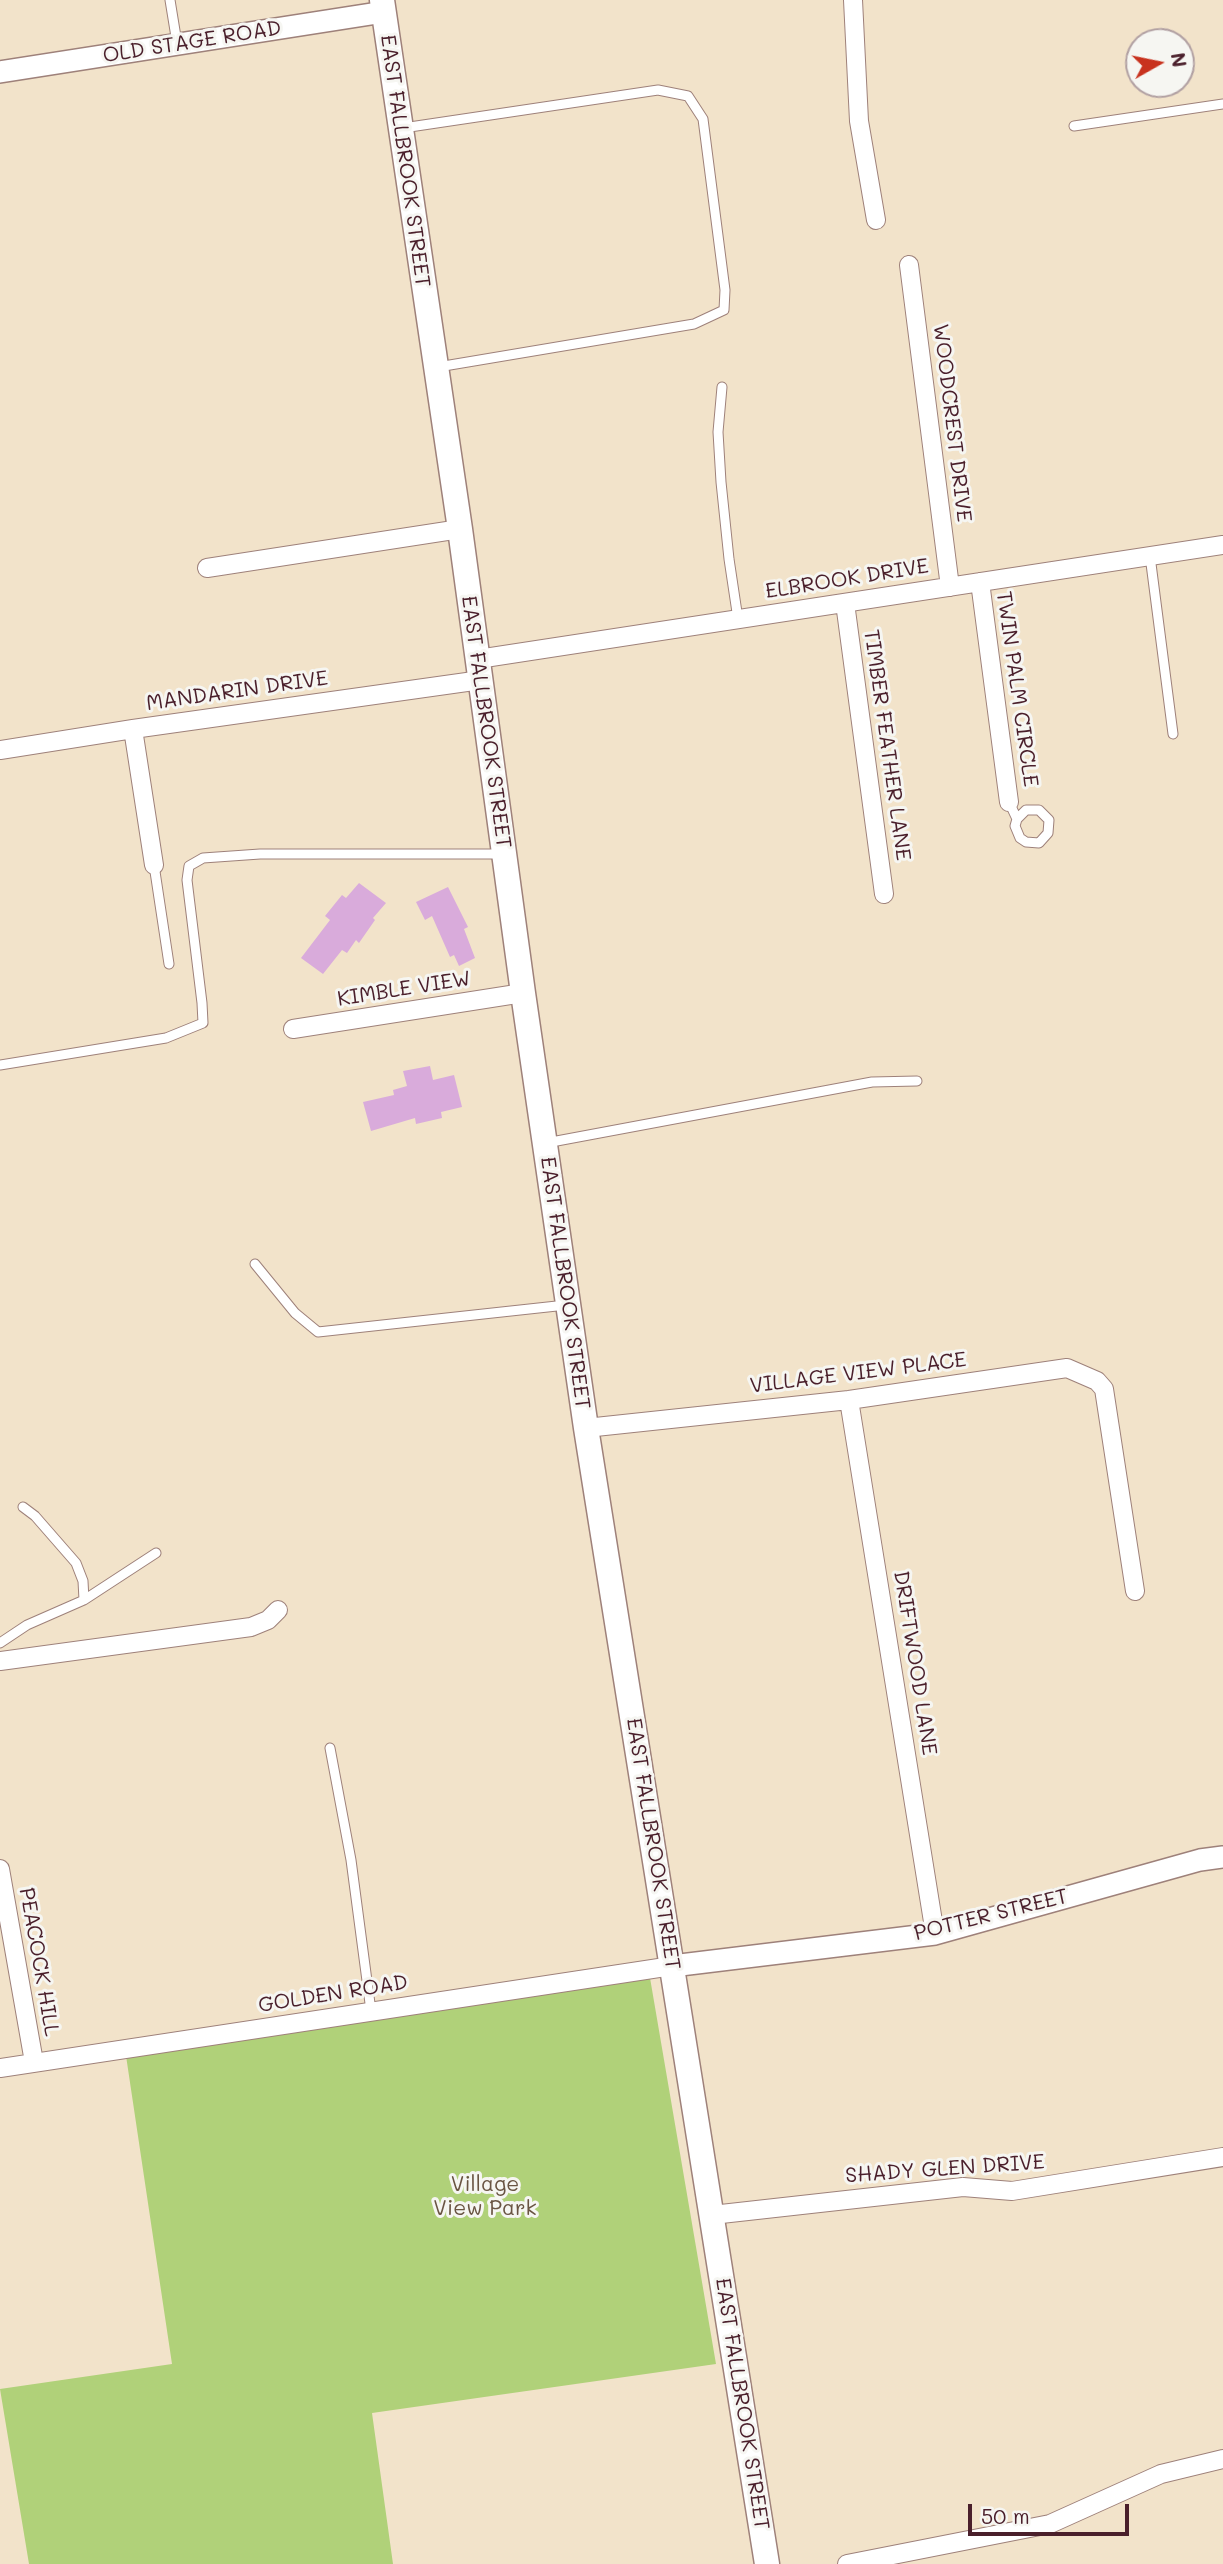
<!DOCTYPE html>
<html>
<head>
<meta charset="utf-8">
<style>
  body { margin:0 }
  #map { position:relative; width:1223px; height:2564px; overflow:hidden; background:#f2e3ca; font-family:Mali,sans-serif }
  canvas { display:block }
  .north { position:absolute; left:1125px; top:28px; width:70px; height:70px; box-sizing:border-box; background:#f6f6f2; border:2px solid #b1a0a2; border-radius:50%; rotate:81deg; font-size:19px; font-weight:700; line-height:28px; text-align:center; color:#4a1f2b }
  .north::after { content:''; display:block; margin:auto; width:24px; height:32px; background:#c8321e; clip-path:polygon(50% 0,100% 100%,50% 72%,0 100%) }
  .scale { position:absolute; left:968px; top:2504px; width:161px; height:32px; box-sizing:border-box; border:4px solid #4a1f2b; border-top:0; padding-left:9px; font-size:21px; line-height:24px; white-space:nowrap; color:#4a1f2b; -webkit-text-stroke:5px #f6f6f2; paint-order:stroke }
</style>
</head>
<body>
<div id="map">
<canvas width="1223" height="2564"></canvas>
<div class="north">N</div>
<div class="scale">50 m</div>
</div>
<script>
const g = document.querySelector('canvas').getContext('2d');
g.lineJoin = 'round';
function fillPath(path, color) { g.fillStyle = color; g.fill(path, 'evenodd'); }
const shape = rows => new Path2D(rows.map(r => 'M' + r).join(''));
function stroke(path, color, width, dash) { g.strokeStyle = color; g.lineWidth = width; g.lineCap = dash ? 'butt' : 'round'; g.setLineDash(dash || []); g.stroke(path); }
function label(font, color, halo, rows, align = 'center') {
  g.font = font + ' Mali,sans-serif'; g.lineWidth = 6; g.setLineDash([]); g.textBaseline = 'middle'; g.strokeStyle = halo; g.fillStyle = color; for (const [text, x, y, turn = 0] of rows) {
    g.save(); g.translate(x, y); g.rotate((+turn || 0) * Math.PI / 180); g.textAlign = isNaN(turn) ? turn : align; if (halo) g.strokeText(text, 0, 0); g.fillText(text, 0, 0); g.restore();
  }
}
fillPath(shape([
  [649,1972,716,2364,372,2413,393,2564,29,2564,0,2389,172,2364,125,2049]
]), '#b0d179');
fillPath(shape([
  [359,883,386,903,373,918,375,920,359,943,356,940,347,953,342,950,323,974,301,958,330,920,325,916,342,895,346,898],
  [448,887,468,927,464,929,475,958,459,966,454,955,450,957,432,916,425,920,416,902],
  [430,1066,433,1080,454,1075,462,1107,441,1112,442,1118,416,1124,415,1118,371,1131,363,1102,394,1095,393,1090,407,1086,403,1071]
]), '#d9abdb');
const service = shape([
  [170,0,177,43],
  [1074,126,1223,104],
  [403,128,658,90,688,96,703,119,725,290,724,310,694,324,438,367],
  [722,387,718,432,721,482,729,559,738,619],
  [1150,556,1173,734],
  [1009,802,1017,819,1015,826,1020,838,1026,842,1039,843,1048,833,1049,820,1039,810,1026,810,1017,819],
  [154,865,169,964],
  [0,1065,166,1038,203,1023,202,1003,187,880,189,866,203,858,260,854,502,854],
  [546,1143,872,1082,917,1081],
  [255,1264,295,1313,318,1332,566,1305],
  [84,1600,156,1553],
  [0,1643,27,1625,84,1600,83,1581,76,1563,35,1516,23,1507],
  [330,1748,351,1860,371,2011]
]);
const minor = shape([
  [853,0,859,121,876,220],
  [909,265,950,587],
  [207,568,460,529],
  [980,582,1009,802],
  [845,603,884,894],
  [478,659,1223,545],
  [133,729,154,865],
  [0,750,133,729,481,680],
  [293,1029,523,993],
  [849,1400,935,1934],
  [586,1428,849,1400,1067,1368,1097,1381,1104,1389,1135,1591],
  [0,1661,251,1627,268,1620,278,1610],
  [0,1869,34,2062],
  [0,2068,672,1966],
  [712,2215,963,2187,1012,2191,1223,2157],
  [847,2564,1050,2524,1161,2474,1223,2459]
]);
const tertiary = shape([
  [0,72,384,12],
  [672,1966,935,1934,1200,1860,1223,1857]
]);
const secondary = shape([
  [382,0,460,529,523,993,586,1428,767,2564]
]);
stroke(service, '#9e817a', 11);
stroke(minor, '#9e817a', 20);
stroke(tertiary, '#9e817a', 24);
stroke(secondary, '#9e817a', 27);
stroke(service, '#fff', 9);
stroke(minor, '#fff', 18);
stroke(tertiary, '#fff', 21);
stroke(secondary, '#fff', 24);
label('21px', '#4a1f2b', '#f6f6f2', [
  ["OLD STAGE ROAD",192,42,-9],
  ["EAST FALLBROOK STREET",405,161,82],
  ["WOODCREST DRIVE",952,423,83],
  ["ELBROOK DRIVE",847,579,-9],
  ["TWIN PALM CIRCLE",1017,689,82],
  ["MANDARIN DRIVE",237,691,-8],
  ["EAST FALLBROOK STREET",486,722,82],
  ["TIMBER FEATHER LANE",887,745,82],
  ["KIMBLE VIEW",404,989,-9],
  ["EAST FALLBROOK STREET",565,1283,82],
  ["VILLAGE VIEW PLACE",858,1373,-7],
  ["DRIFTWOOD LANE",915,1663,81],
  ["EAST FALLBROOK STREET",653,1844,81],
  ["POTTER STREET",991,1915,-14],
  ["PEACOCK HILL",39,1962,80],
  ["GOLDEN ROAD",333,1994,-9],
  ["SHADY GLEN DRIVE",945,2169,-4],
  ["EAST FALLBROOK STREET",742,2404,81]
]);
label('21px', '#695442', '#f6f6f2', [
  ["Village",485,2185],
  ["View Park",485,2209]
]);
</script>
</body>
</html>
